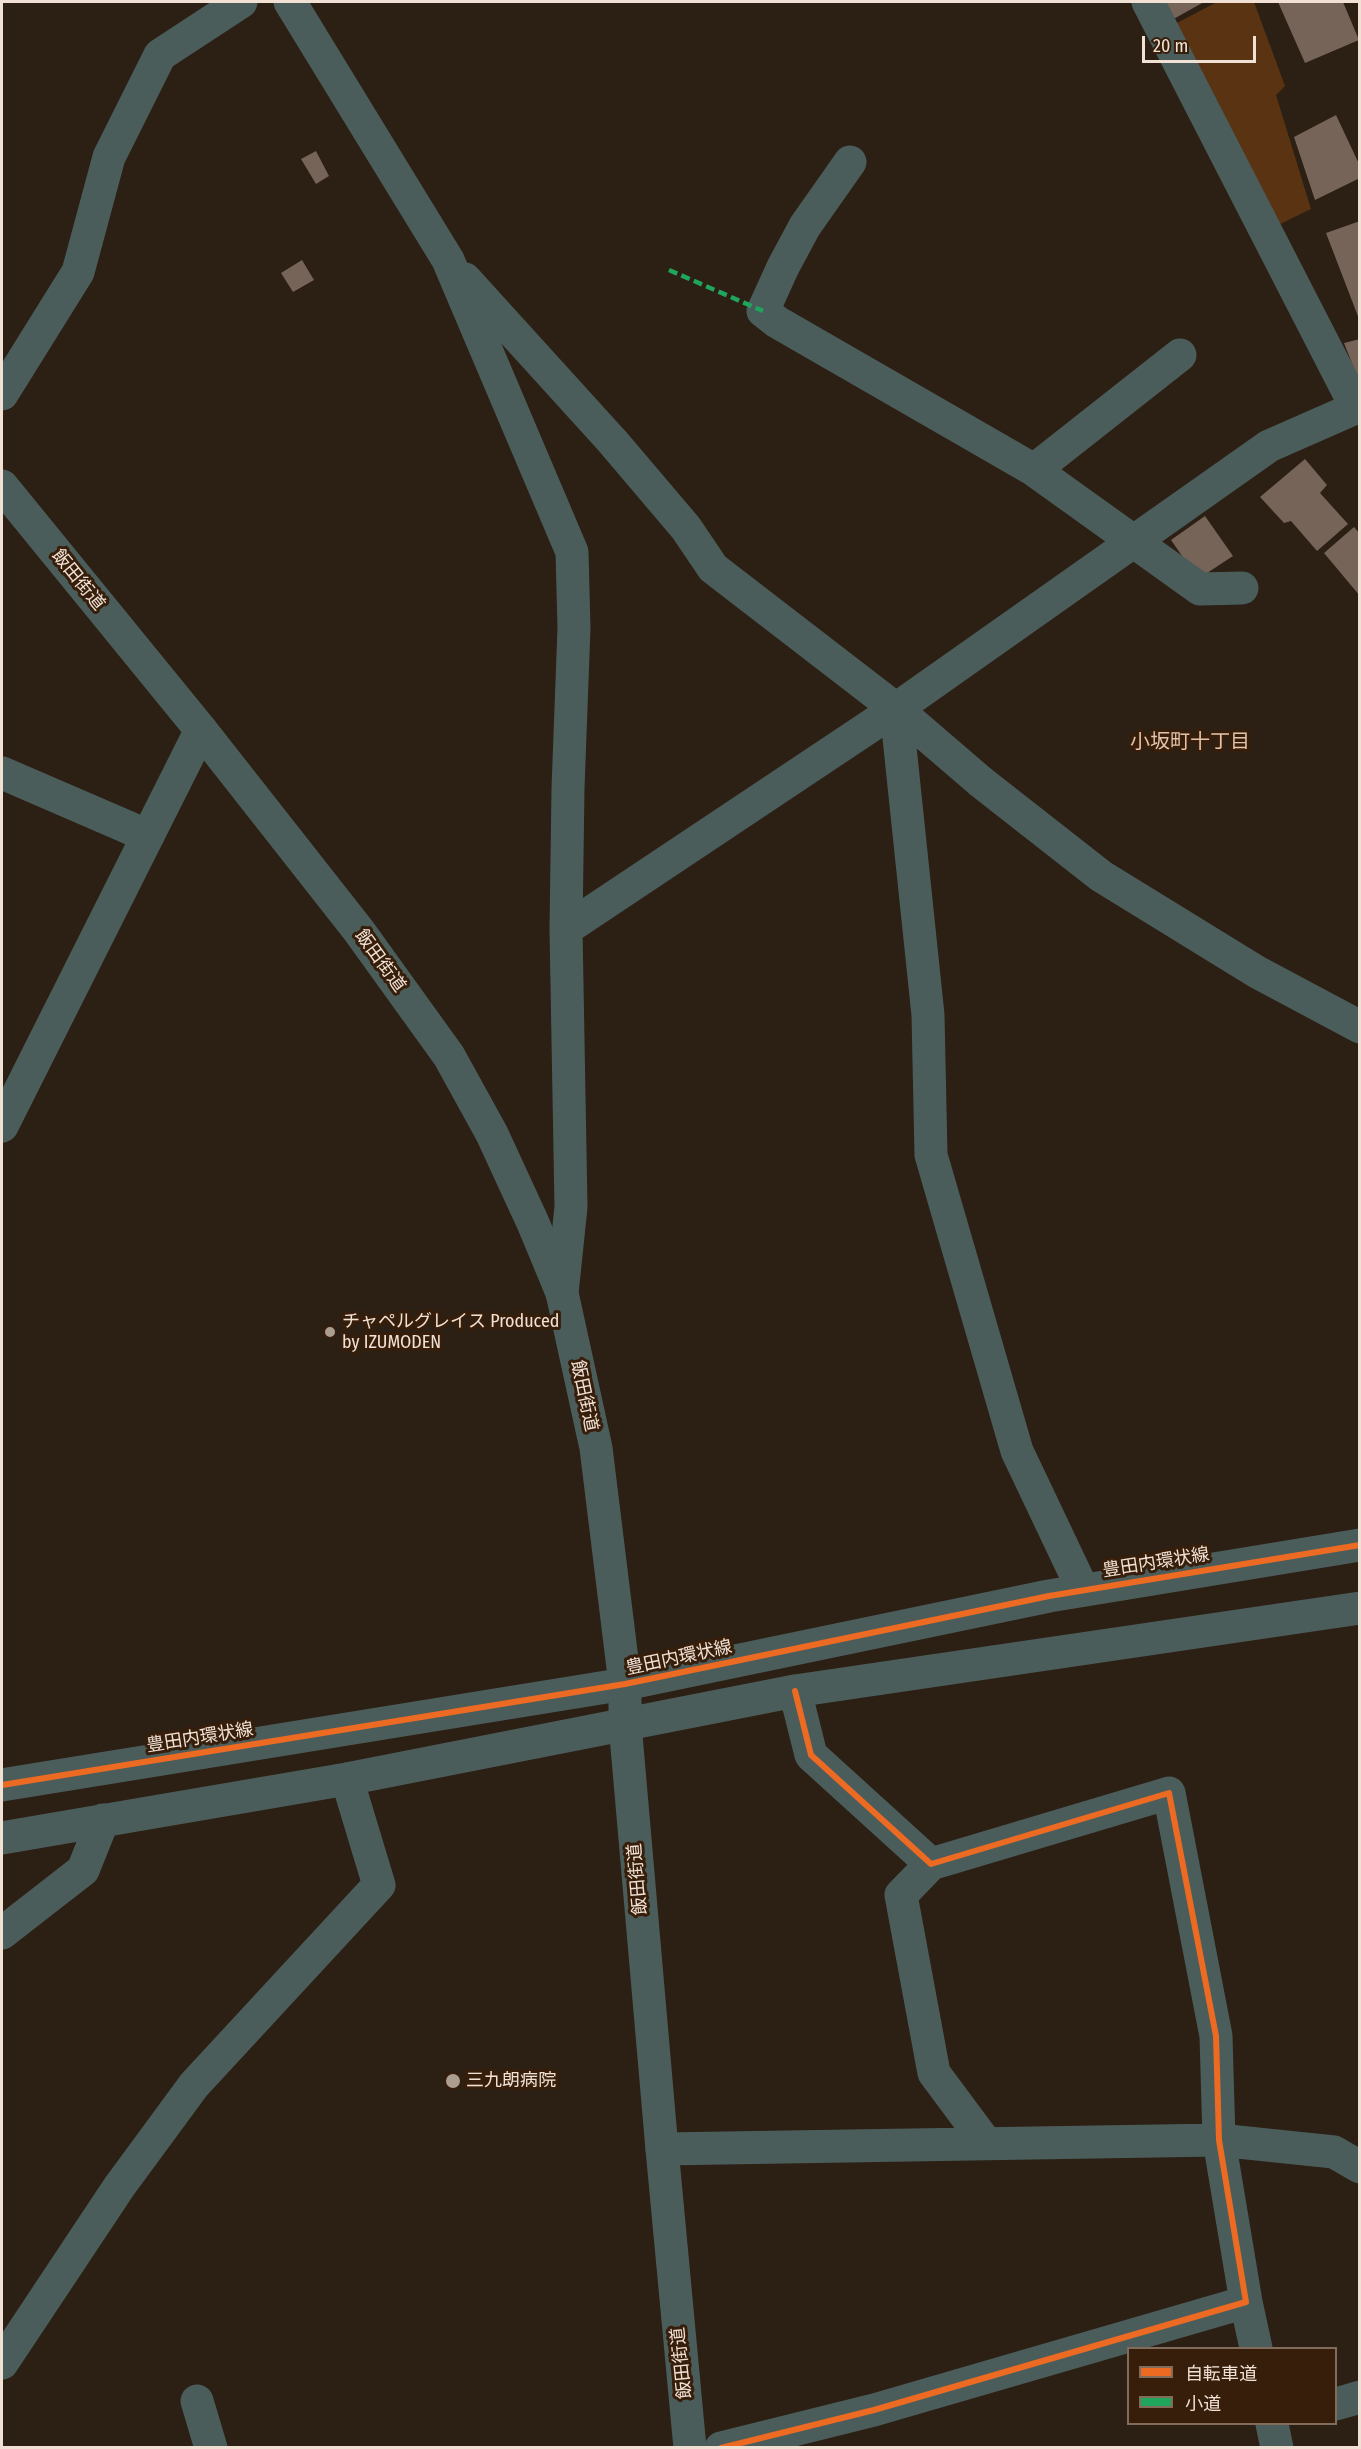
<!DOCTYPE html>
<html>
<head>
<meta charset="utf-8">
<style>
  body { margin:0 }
  #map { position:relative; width:1361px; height:2449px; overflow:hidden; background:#2c1f14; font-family:"Fira Sans Condensed","Noto Sans JP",sans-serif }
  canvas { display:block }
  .frame { position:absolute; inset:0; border:3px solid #f1e1d5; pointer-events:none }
  .legend { position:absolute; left:1127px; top:2347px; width:210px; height:78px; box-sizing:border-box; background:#361e0a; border:2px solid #816c5b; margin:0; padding:8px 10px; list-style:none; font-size:18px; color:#f1e1d5 }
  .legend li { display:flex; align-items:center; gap:12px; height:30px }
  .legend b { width:30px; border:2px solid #816c5b }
  .scale { position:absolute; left:1142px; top:36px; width:114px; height:27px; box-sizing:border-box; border:3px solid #f1e1d5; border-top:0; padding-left:8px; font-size:18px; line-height:21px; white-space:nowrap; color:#f1e1d5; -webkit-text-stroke:4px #361e0a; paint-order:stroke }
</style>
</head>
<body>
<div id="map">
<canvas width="1361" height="2449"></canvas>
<div class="frame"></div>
<ul class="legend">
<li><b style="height:8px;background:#ed6a23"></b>自転車道</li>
<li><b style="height:8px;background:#20a55d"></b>小道</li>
</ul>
<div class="scale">20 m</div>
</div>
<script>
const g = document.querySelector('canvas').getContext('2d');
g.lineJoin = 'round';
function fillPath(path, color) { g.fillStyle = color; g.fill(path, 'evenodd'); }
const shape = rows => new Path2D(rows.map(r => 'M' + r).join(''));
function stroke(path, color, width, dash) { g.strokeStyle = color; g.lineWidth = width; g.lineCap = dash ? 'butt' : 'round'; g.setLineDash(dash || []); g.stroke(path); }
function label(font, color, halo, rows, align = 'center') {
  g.font = font + ' "Fira Sans Condensed","Noto Sans JP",sans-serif'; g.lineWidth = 6; g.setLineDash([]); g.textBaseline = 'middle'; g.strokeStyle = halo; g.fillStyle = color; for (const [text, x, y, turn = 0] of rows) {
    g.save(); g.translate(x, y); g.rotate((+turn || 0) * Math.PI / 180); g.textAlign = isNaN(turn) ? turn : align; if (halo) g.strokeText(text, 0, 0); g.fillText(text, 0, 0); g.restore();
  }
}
fillPath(shape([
  [1217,2,1254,2,1285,86,1276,95,1311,209,1274,227,1175,24]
]), '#5a3412');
fillPath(shape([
  [1159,2,1204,2,1170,21],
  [1278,2,1343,2,1359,40,1305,63],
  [1336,115,1360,166,1360,178,1315,200,1294,137],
  [316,151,329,176,316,184,301,159],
  [1360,221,1360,319,1359,319,1326,233],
  [302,260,314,280,293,292,281,273],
  [1360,339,1360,381,1359,381,1344,343],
  [1305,459,1327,485,1320,493,1348,524,1317,551,1291,521,1284,523,1260,497],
  [1205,516,1233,556,1198,579,1171,540],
  [1354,527,1360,534,1360,596,1324,553]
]), '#756457');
stroke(shape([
  [290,2,448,260,572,552,574,628,568,788,566,929,571,1207,562,1293],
  [1148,2,1356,407],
  [850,162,805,226,783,267,763,311,777,322,1034,470,1200,589,1242,588],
  [465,279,613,442,686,528,713,568,896,709,981,782,1101,876,1257,972,1360,1027],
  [2,394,78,272,109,157,160,55,241,2],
  [1034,470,1180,355],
  [896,709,928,1015,931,1155,1017,1451,1083,1590],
  [2,773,148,836],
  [566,929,896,709,1269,446,1360,406],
  [2,1126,201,730],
  [931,1864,901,1895,934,2073,986,2143],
  [2,1933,83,1870,103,1820],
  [662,2149,1219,2140,1334,2152,1360,2167],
  [1246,2302,1256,2348],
  [2,2363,119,2187,194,2085,379,1885,347,1779],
  [197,2401,211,2448],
  [1336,2404,1360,2397],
  [1272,2424,1277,2448],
  [721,2448,874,2410,1246,2302,1219,2140,1216,2036,1169,1793,931,1864,811,1755,795,1691]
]), '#4b5d5b', 33);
stroke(shape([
  [2,1785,625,1684,1049,1596,1360,1545],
  [2,1838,347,1779,795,1691,1360,1608]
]), '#4b5d5b', 33);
stroke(shape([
  [2,486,201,730,359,931,449,1056,492,1134,533,1223,562,1293,596,1448,625,1684,625,1724,662,2149,690,2448]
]), '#4b5d5a', 33);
stroke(shape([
  [669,270,763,311]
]), '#20a55d', 4.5, [9, 4.5]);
stroke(shape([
  [2,1785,625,1684,1049,1596,1360,1545],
  [721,2448,874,2410,1246,2302,1219,2140,1216,2036,1169,1793,931,1864,811,1755,795,1691]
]), '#ed6a23', 6);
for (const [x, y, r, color] of [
  [330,1332,6,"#ac9d91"],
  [453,2081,8,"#ac9d91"]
]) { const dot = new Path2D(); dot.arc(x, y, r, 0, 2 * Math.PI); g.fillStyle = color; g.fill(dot); stroke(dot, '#361e0a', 2); }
label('18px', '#f1e1d5', '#361e0a', [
  ["飯田街道",78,580,51],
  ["飯田街道",380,961,54],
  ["飯田街道",584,1396,78],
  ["豊田内環状線",1156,1563,-9],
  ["豊田内環状線",679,1658,-12],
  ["豊田内環状線",200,1738,-9],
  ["飯田街道",638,1879,-95],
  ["飯田街道",682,2363,-96]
]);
label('18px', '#f1e1d5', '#361e0a', [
  ["チャペルグレイス Produced",342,1322],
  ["by IZUMODEN",342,1343],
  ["三九朗病院",466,2081]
], 'left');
label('20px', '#e3c3ab', '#361e0a', [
  ["小坂町十丁目",1190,742]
]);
</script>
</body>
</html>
